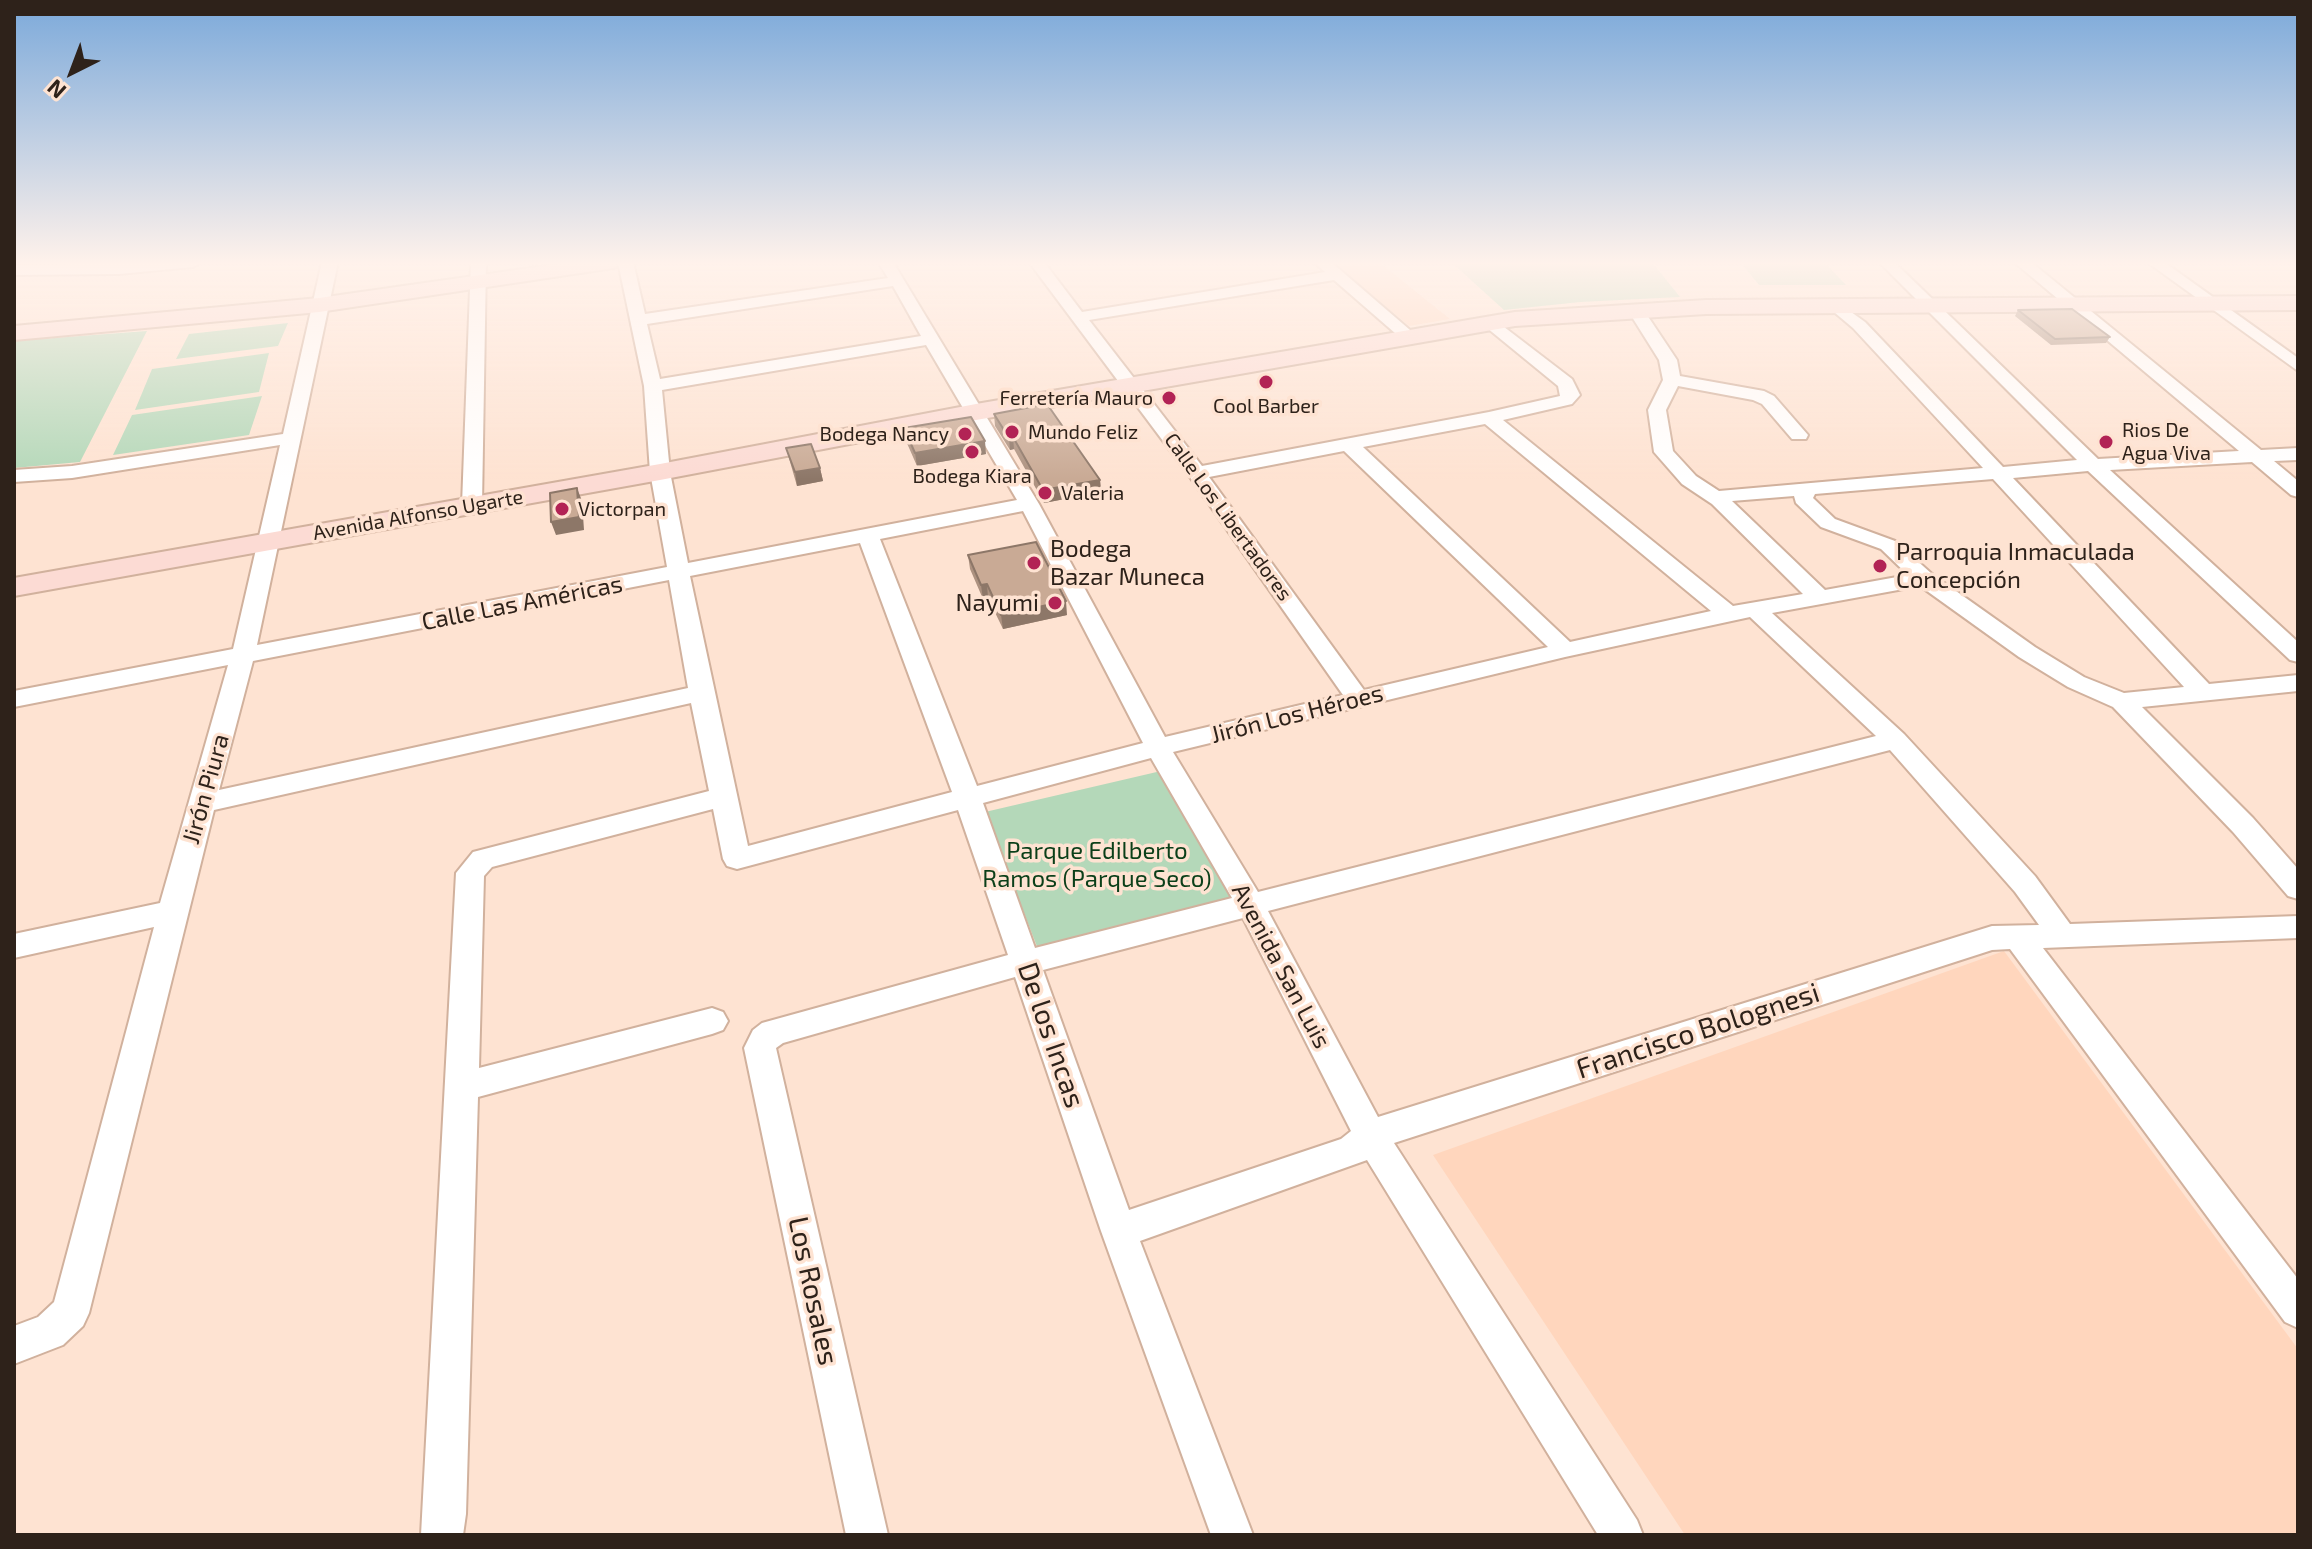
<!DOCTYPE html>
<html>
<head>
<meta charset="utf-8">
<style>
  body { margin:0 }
  #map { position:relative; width:2312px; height:1549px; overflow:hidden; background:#fee3d2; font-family:"Exo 2",sans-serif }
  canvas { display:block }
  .frame { position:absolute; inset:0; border:16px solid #2e221a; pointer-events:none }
  .north { position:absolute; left:32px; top:32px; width:80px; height:80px; -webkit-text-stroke:6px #fee3d2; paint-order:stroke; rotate:222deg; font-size:22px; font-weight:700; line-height:32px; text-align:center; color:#2e221a }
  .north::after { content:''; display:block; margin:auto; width:28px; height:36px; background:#2e221a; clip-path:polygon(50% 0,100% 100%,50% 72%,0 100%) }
</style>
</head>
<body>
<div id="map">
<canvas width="2312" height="1549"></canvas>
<div class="frame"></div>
<div class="north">N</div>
</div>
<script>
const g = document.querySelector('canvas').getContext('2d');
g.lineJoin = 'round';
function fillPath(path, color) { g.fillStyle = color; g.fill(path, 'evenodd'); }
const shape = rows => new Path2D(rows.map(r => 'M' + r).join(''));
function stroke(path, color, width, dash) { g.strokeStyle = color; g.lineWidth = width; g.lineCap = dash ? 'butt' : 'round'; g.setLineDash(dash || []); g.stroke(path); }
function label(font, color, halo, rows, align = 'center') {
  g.font = font + ' "Exo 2",sans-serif'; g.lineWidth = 7; g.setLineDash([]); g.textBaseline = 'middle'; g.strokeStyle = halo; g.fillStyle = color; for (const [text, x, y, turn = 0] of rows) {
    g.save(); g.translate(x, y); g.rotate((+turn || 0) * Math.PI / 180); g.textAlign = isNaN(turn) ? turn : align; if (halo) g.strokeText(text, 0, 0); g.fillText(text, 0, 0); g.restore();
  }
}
fillPath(shape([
  [1332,262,1379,262,1450,319,1409,326],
  [2004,951,2298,1349,2298,1535,1685,1535,1433,1155]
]), '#ffd6bd');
fillPath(shape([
  [1451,262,1652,262,1680,297,1580,302,1504,310],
  [1742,264,1826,264,1846,285,1759,285],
  [288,323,278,346,176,359,189,334],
  [147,331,80,462,14,468,14,341],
  [269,353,259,392,135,410,152,369],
  [262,396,249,435,113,455,132,415],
  [1161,771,1236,902,1043,962,985,812]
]), '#b4d8b9');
const street = shape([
  [201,262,193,267,119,274,14,275,14,265,201,262],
  [322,262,338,262,257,645,667,567,650,472,644,386,618,262,633,262,645,314,888,278,878,262,893,262,1039,504,1165,737,1343,695,1190,477,1029,262,1044,262,1082,312,1325,272,1316,264,1331,262,1417,336,1409,341,1403,340,1334,280,1089,320,1202,466,1489,412,1560,396,1558,386,1481,323,1483,320,1495,320,1572,379,1580,395,1572,404,1503,420,1733,606,1803,594,1712,504,1682,484,1654,452,1648,410,1663,380,1659,360,1627,309,1629,306,1641,306,1677,360,1680,376,1764,391,1774,396,1808,435,1806,439,1792,439,1762,404,1753,400,1678,386,1666,410,1673,451,1696,476,1719,491,1983,468,1853,328,1834,312,1834,306,1840,304,1865,322,2003,467,2077,460,1879,262,1894,262,2098,459,2239,451,2014,262,2031,262,2261,450,2298,448,2298,460,2274,461,2298,481,2298,497,2291,495,2252,462,2110,470,2298,642,2298,662,2290,660,2088,471,2013,478,2209,684,2298,675,2298,691,2142,707,2253,818,2298,869,2298,899,2288,896,2233,832,2113,707,2068,687,2019,657,1920,586,1772,613,1904,734,2035,876,2070,924,2298,916,2298,938,2043,948,2298,1279,2298,1328,2285,1322,2010,949,1992,950,1394,1143,1637,1520,1643,1535,1598,1535,1367,1160,1140,1241,1253,1535,1211,1535,1101,1231,1015,977,783,1043,776,1048,888,1535,846,1535,744,1048,753,1030,762,1023,1008,955,958,810,737,869,727,866,723,859,713,809,492,867,484,876,479,1068,712,1008,723,1012,728,1021,723,1030,712,1034,478,1097,466,1514,463,1535,421,1535,456,873,473,852,709,791,691,703,214,810,89,1313,83,1326,63,1345,14,1364,14,1326,38,1317,54,1302,154,927,14,958,14,934,160,903,228,665,14,707,14,691,233,649,280,445,72,478,14,482,14,470,72,466,283,434,322,262],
  [893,286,921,336,660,379,647,324,893,286],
  [926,345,1017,500,688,563,670,472,662,390,926,345],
  [1485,424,1711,611,1570,642,1363,447,1485,424],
  [1344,451,1548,647,1364,690,1209,477,1344,451],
  [1993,479,2184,687,2124,693,2084,677,2035,647,1932,574,1895,541,1835,519,1813,498,1815,494,1993,479],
  [1794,496,1796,503,1821,527,1881,549,1908,575,1825,590,1732,501,1794,496],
  [1023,511,1143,743,977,786,880,539,1023,511],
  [860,543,952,792,748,846,690,576,860,543],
  [669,580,688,688,219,790,253,661,669,580],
  [1750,617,1876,736,1258,892,1173,752,1565,657,1750,617],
  [1890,750,2015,892,2039,925,1992,926,1378,1117,1268,911,1890,750],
  [1151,758,1232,898,1035,948,983,803,1151,758],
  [1243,918,1351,1131,1341,1139,1129,1210,1043,970,1243,918],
  [471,262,486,262,482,505,472,511,462,505,471,262],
  [2147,262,2164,262,2298,358,2298,371,2147,262]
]);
const secondary = shape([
  [572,262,624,262,614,268,319,312,14,340,14,326,319,298,572,262],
  [2298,296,2298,310,1706,314,1515,326,976,420,660,480,14,596,14,578,660,464,976,404,1515,312,1706,300,2298,296]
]);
stroke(street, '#d1b19d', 4);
stroke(secondary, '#d1b19d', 4);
fillPath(street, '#fff');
fillPath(secondary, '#fcdbd4');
fillPath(shape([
  [2018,310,2110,337,2106,343,2051,345,2015,316],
  [994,414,1100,480,1101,492,1044,503,1014,449,1010,450,995,426],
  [904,428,986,454,917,466,906,441],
  [786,448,820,468,823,481,797,486],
  [968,555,1067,615,1003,629,988,598,983,599,970,569]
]), '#ad9280');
fillPath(shape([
  [1013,437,1014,449,1010,450,1009,438],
  [985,441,986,454,917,466,915,453],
  [820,468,823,481,797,486,795,472],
  [1100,480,1101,492,1044,503,1043,490],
  [577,488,582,501,584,530,556,535,551,522],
  [987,584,988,598,983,599,981,585],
  [1066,601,1067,615,1003,629,1001,615]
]), '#8d7768');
const building = shape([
  [2072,309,2110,337,2055,339,2018,310,2072,309],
  [1047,404,1100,480,1043,490,1013,437,1009,438,994,414,1047,404],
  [971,417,985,441,915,453,904,428,971,417],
  [811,444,820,468,795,472,786,448,811,444],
  [577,488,579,517,551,522,550,493,577,488],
  [1036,542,1066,601,1001,615,987,584,981,585,968,555,1036,542]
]);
fillPath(building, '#c9aa95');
stroke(building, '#8d7768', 2);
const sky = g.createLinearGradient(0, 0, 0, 479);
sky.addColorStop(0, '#7ba9da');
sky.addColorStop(0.55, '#fff2eb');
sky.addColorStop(1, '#fff2eb00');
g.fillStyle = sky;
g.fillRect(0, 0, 2312, 479);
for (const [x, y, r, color] of [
  [1266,382,8,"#b22355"],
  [1169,398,8,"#b22355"],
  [1012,432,8,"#b22355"],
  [965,434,8,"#b22355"],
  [2106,442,8,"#b22355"],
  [972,452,8,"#b22355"],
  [1045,493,8,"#b22355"],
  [562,509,8,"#b22355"],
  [1034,563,8,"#b22355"],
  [1880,566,8,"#b22355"],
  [1055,603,8,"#b22355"]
]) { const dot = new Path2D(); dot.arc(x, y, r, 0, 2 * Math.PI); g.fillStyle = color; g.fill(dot); stroke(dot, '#fee3d2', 3); }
label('20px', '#2e221a', '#fee3d2', [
  ["Ferretería Mauro",1153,398,"right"],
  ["Cool Barber",1266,406,"center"],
  ["Rios De",2122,430],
  ["Agua Viva",2122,453],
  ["Mundo Feliz",1028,432],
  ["Bodega Nancy",949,434,"right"],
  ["Bodega Kiara",972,476,"center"],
  ["Valeria",1061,493],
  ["Victorpan",578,509]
], 'left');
label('20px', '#2e221a', '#fee3d2', [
  ["Avenida Alfonso Ugarte",418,515,-10],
  ["Calle Los Libertadores",1228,517,54]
]);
label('24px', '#2e221a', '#fee3d2', [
  ["Bodega",1050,549],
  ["Bazar Muneca",1050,577],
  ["Parroquia Inmaculada",1896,552],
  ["Concepción",1896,580],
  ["Nayumi",1039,603,"right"]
], 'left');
label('24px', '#2e221a', '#fee3d2', [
  ["Calle Las Américas",522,603,-11],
  ["Jirón Los Héroes",1297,714,-14],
  ["Jirón Piura",206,789,-74],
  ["Avenida San Luis",1281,966,62]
]);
label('24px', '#0b3f19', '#fee3d2', [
  ["Parque Edilberto",1097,851],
  ["Ramos (Parque Seco)",1097,879]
]);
label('28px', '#2e221a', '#fee3d2', [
  ["Francisco Bolognesi",1698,1031,-18],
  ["De los Incas",1051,1035,71],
  ["Los Rosales",813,1291,78]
]);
</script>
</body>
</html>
